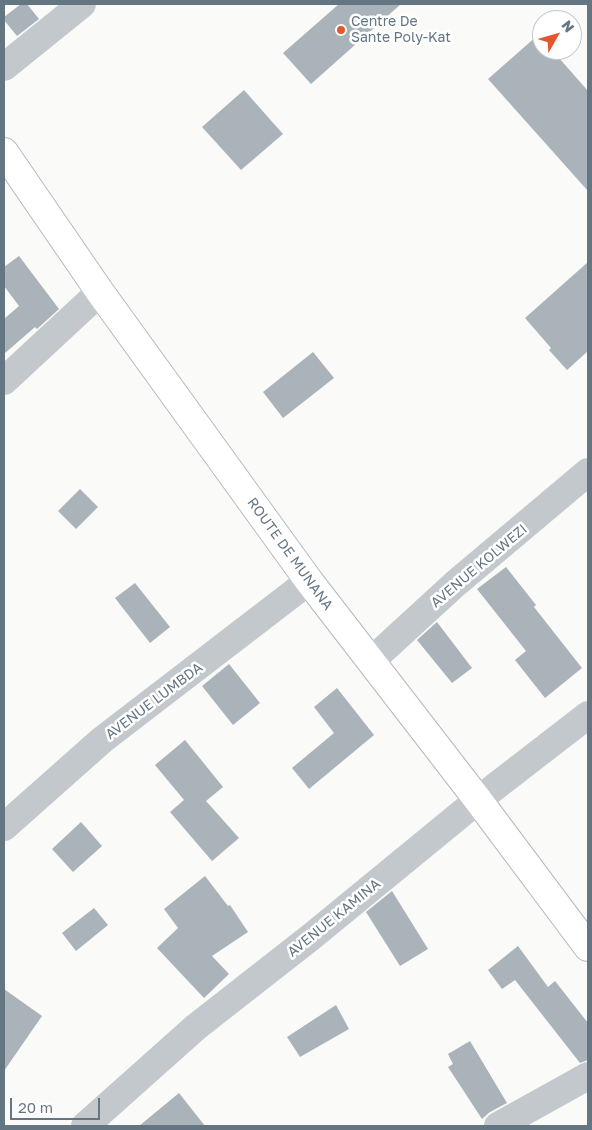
<!DOCTYPE html>
<html>
<head>
<meta charset="utf-8">
<style>
  body { margin:0 }
  #map { position:relative; width:592px; height:1130px; overflow:hidden; background:#fafaf8; font-family:"Golos Text",sans-serif }
  canvas { display:block }
  .frame { position:absolute; inset:0; border:5px solid #657683; pointer-events:none }
  .north { position:absolute; left:532px; top:10px; width:50px; height:50px; box-sizing:border-box; background:#fff; border:1px solid #c1c8cd; border-radius:50%; rotate:52deg; font-size:14px; font-weight:700; line-height:20px; text-align:center; color:#657683 }
  .north::after { content:''; display:block; margin:auto; width:18px; height:22px; background:#e4572e; clip-path:polygon(50% 0,100% 100%,50% 72%,0 100%) }
  .scale { position:absolute; left:10px; top:1098px; width:90px; height:22px; box-sizing:border-box; border:2px solid #657683; border-top:0; padding-left:6px; font-size:15px; line-height:18px; white-space:nowrap; color:#657683; -webkit-text-stroke:4px #fff; paint-order:stroke }
</style>
</head>
<body>
<div id="map">
<canvas width="592" height="1130"></canvas>
<div class="frame"></div>
<div class="north">N</div>
<div class="scale">20 m</div>
</div>
<script>
const g = document.querySelector('canvas').getContext('2d');
g.lineJoin = 'round';
function fillPath(path, color) { g.fillStyle = color; g.fill(path, 'evenodd'); }
const shape = rows => new Path2D(rows.map(r => 'M' + r).join(''));
function stroke(path, color, width, dash) { g.strokeStyle = color; g.lineWidth = width; g.lineCap = dash ? 'butt' : 'round'; g.setLineDash(dash || []); g.stroke(path); }
function label(font, color, halo, rows, align = 'center') {
  g.font = font + ' "Golos Text",sans-serif'; g.lineWidth = 5; g.setLineDash([]); g.textBaseline = 'middle'; g.strokeStyle = halo; g.fillStyle = color; for (const [text, x, y, turn = 0] of rows) {
    g.save(); g.translate(x, y); g.rotate((+turn || 0) * Math.PI / 180); g.textAlign = isNaN(turn) ? turn : align; if (halo) g.strokeText(text, 0, 0); g.fillText(text, 0, 0); g.restore();
  }
}
fillPath(shape([
  [21,4,27,4,39,19,17,36,4,20,4,17],
  [339,4,401,4,311,84,283,53],
  [538,35,542,39,542,50,552,50,588,91,588,191,488,79],
  [244,90,283,134,241,170,202,127],
  [19,256,59,309,37,329,35,327,4,354,4,319,19,306,4,286,4,267],
  [588,262,588,351,567,370,549,350,551,348,525,318],
  [313,352,334,378,283,418,263,392],
  [80,489,98,507,76,529,58,511],
  [506,567,536,605,534,607,582,668,545,698,515,660,526,651,477,589],
  [135,583,170,627,150,643,115,598],
  [437,622,472,668,452,683,417,640],
  [229,664,260,703,233,725,202,686],
  [337,688,374,735,309,789,292,768,334,733,314,707],
  [185,740,223,787,206,801,239,838,212,861,170,812,184,800,155,765],
  [81,822,102,846,73,872,52,849],
  [205,876,228,906,230,905,248,932,212,956,229,974,204,998,157,948,178,928,164,909],
  [392,891,428,949,400,966,366,912],
  [94,908,108,925,76,951,62,933],
  [518,946,548,987,555,981,588,1023,588,1060,580,1063,515,980,502,989,488,970],
  [4,989,42,1016,4,1071],
  [336,1005,349,1029,300,1057,287,1037],
  [470,1041,507,1103,490,1112,482,1119,448,1067,453,1064,448,1054],
  [179,1093,205,1126,139,1126]
]), '#aab3b9');
const secondary = shape([
  [4,152,100,292,309,581,478,800,588,947]
]);
stroke(secondary, '#b3babf', 30);
stroke(shape([
  [4,67,82,4],
  [4,381,100,292],
  [371,661,455,584,588,472],
  [4,827,102,740,309,581],
  [85,1126,196,1027,311,937,478,800,588,715],
  [498,1126,588,1076]
]), '#c3c8cc', 28);
stroke(secondary, '#fff', 28);
for (const [x, y, r, color] of [
  [341,30,5,"#e4572e"]
]) { const dot = new Path2D(); dot.arc(x, y, r, 0, 2 * Math.PI); g.fillStyle = color; g.fill(dot); stroke(dot, '#fff', 2); }
label('14px', '#657683', '#fff', [
  ["Centre De",351,22],
  ["Sante Poly-Kat",351,38]
], 'left');
label('14px', '#657683', '#fff', [
  ["ROUTE DE MUNANA",290,554,54],
  ["AVENUE KOLWEZI",479,566,-40],
  ["AVENUE LUMBDA",154,701,-37],
  ["AVENUE KAMINA",334,918,-39]
]);
</script>
</body>
</html>
